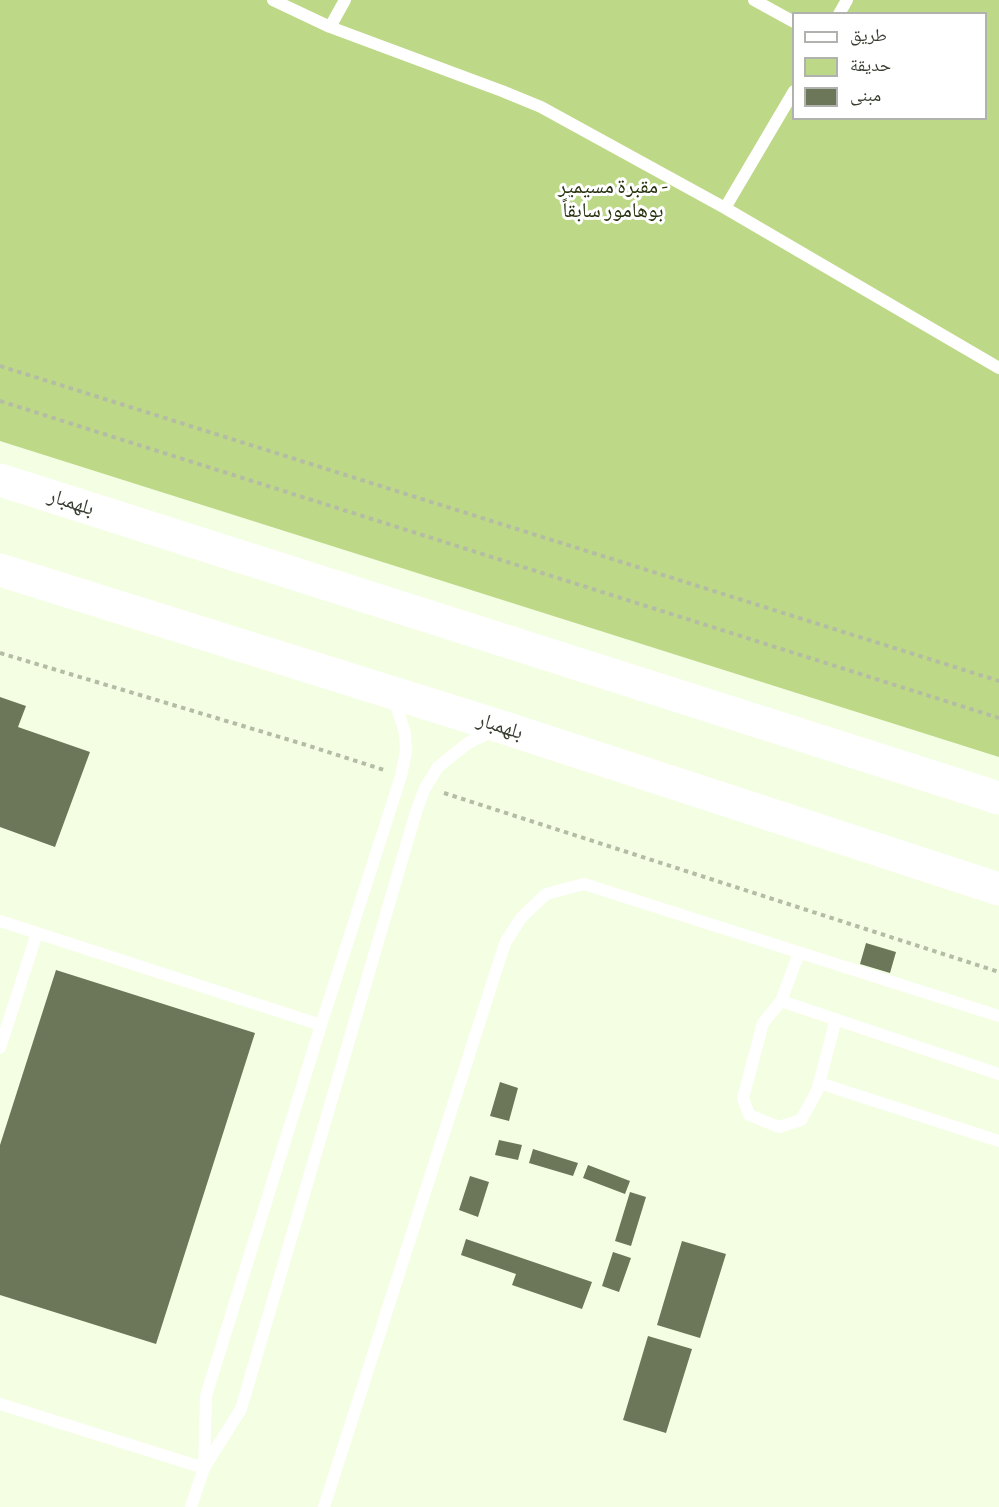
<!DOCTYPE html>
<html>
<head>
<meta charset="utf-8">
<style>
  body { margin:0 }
  #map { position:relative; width:999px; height:1507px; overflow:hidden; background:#f4fee3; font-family:"Alegreya Sans","Noto Naskh Arabic",sans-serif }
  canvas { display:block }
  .legend { position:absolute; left:792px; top:12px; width:195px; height:108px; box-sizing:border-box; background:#fff; border:2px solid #b0b2ad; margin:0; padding:8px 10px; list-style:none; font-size:18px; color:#393e31 }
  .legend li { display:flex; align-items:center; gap:12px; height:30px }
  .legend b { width:30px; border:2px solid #b0b2ad }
</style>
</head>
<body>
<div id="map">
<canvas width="999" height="1507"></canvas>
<ul class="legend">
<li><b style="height:8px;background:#fff"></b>طريق</li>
<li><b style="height:16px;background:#bdd886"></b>حديقة</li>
<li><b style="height:16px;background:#6c7658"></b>مبنى</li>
</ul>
</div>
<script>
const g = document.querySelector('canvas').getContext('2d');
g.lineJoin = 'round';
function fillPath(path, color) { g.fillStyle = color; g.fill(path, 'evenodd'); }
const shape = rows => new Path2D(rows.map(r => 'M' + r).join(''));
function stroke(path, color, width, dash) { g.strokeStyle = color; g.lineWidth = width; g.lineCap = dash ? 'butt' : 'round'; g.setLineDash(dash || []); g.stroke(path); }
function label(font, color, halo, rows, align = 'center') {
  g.font = font + ' "Alegreya Sans","Noto Naskh Arabic",sans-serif'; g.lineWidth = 6; g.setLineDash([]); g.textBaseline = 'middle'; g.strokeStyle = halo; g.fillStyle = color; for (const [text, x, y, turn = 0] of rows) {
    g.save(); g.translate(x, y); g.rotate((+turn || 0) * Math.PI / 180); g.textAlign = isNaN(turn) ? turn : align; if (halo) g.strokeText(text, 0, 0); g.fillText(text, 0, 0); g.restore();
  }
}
fillPath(shape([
  [0,0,999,0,999,757,0,441],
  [794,14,986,14,986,118,794,118]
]), '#bdd886');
fillPath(shape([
  [0,697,26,706,18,727,90,752,55,847,0,827],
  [866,943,896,952,890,973,860,964],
  [56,970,255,1033,156,1344,0,1295,0,1145],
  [500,1082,518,1088,509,1121,490,1116],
  [499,1140,522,1145,518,1160,495,1155],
  [533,1149,578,1163,573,1176,529,1163],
  [588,1165,630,1181,625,1194,583,1178],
  [470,1176,489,1182,478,1217,459,1210],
  [630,1192,646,1197,631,1246,615,1241],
  [466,1239,592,1282,582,1309,512,1285,516,1274,461,1255],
  [682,1241,726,1254,700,1338,657,1325],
  [613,1252,631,1258,619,1292,602,1286],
  [648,1336,692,1349,666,1433,623,1420]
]), '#6c7658');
stroke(shape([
  [0,366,999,681],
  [0,401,999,718],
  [0,653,303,744,384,770],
  [444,793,999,972]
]), '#b4bca6', 4, [4.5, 4.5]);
stroke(shape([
  [273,0,330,27,502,91,541,107,725,208,794,91],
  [754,0,794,22],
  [839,14,847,0],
  [330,27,345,0],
  [725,208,999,368],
  [0,921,321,1025],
  [781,1001,799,953],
  [836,1019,817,1091,801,1120,779,1127,749,1115,743,1098,763,1023,781,1001,999,1074],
  [0,1048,37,933],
  [819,1083,999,1141],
  [0,1404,204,1468],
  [204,1468,206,1396,321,1025,401,776,406,751,405,733,394,699],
  [191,1507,204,1468,241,1409,416,812,425,788,438,767,468,743,493,731],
  [324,1507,505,943,521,918,546,894,584,884,999,1016]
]), '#fff', 12);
stroke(shape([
  [0,480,999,798],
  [0,570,502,727,999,889]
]), '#fff', 33);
label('21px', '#27310e', '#fff', [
  ["مقبرة مسيمير -",613,187],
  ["بوهامور سابقاً",613,211]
]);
label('21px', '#393e31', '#fff', [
  ["بلهمبار",71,502,18],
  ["بلهمبار",500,726,18]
]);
</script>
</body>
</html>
